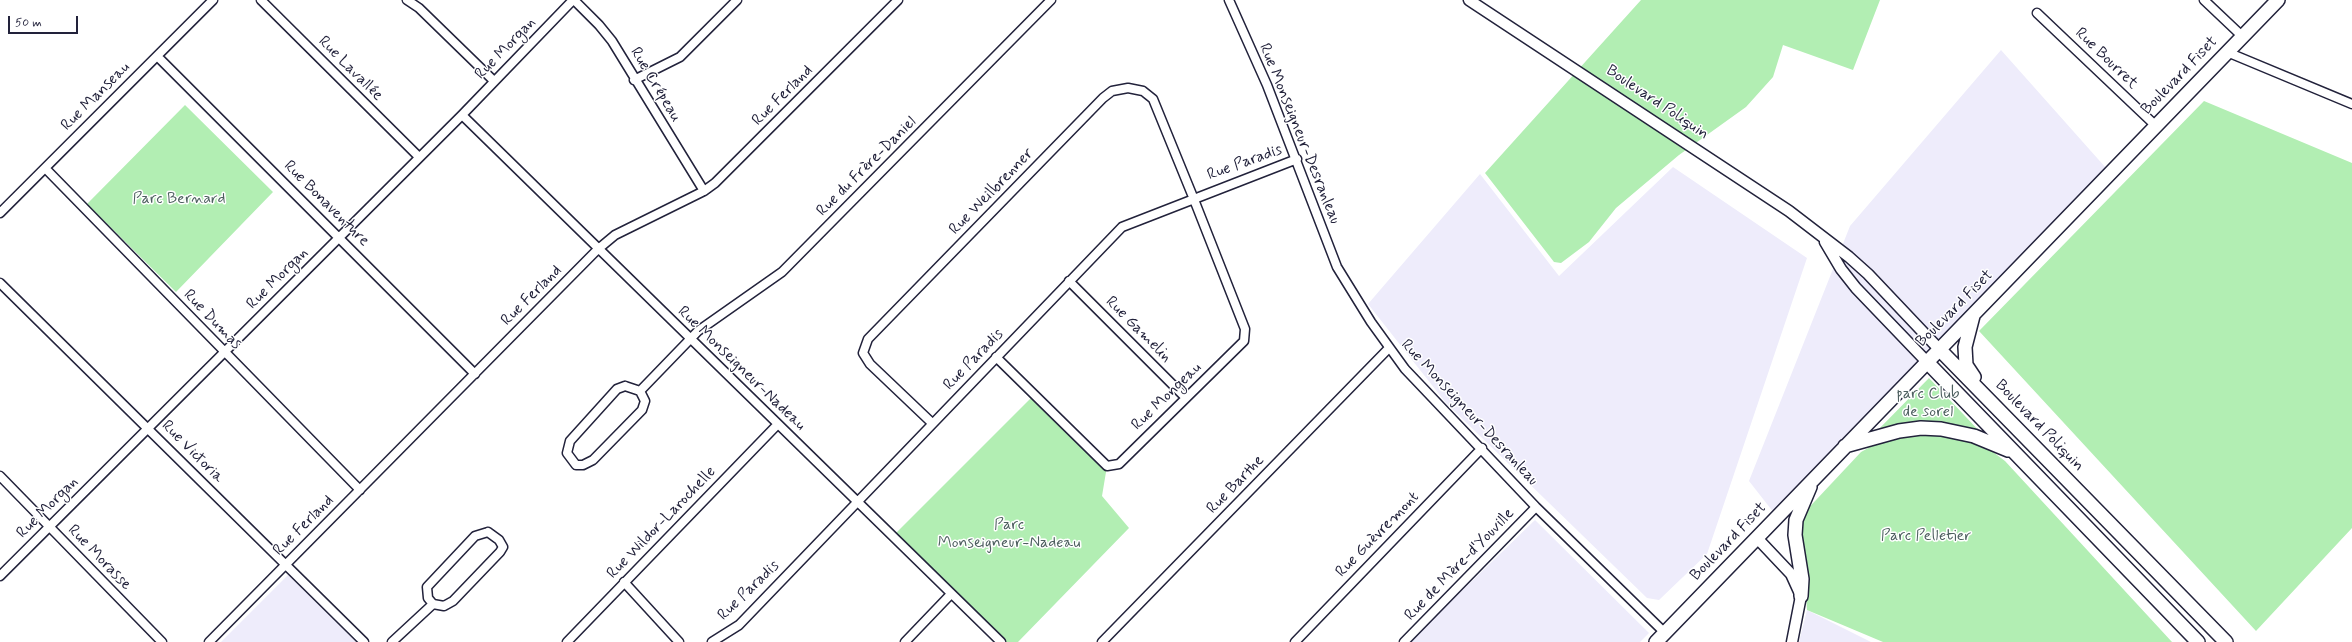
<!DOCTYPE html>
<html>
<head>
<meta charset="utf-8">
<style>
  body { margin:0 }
  #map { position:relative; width:2352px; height:642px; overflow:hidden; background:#fff; font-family:Mynerve,sans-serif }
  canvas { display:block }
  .scale { position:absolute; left:8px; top:16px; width:70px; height:18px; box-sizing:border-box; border:2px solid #22223b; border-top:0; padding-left:5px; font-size:12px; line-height:14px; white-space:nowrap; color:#22223b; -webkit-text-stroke:3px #fff; paint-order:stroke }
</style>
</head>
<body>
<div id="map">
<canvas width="2352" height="642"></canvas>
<div class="scale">50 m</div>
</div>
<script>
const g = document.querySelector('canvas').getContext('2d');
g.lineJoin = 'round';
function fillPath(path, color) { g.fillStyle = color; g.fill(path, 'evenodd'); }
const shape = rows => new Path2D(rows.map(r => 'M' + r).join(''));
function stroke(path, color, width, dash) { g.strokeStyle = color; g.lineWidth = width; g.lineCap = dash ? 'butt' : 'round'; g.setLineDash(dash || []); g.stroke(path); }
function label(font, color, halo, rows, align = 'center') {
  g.font = font + ' Mynerve,sans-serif'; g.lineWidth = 3; g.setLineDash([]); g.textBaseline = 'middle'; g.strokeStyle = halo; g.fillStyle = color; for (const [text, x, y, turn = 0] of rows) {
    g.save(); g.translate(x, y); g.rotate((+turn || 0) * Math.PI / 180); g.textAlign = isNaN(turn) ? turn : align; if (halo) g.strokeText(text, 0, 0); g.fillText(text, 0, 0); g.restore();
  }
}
fillPath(shape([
  [2001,50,2106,168,1774,513,1749,481,1850,226],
  [1673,167,1807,258,1707,554,1659,600,1647,598,1446,403,1368,304,1480,174,1559,276],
  [1535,520,1649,633,1640,642,1409,642],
  [288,575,356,642,221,642],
  [1807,610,1871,642,1799,642]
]), '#eeecfb');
fillPath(shape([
  [1641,0,1880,0,1853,70,1783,45,1773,77,1746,107,1679,155,1616,208,1589,242,1561,263,1554,262,1485,173],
  [2204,101,2352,163,2352,528,2256,631,1979,331],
  [185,105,273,192,176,292,87,204],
  [1929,378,1983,435,1929,423,1873,435],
  [1034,395,1107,466,1102,496,1129,528,1018,642,1001,642,893,536],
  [1922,430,1981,443,2005,461,2172,642,1883,642,1807,610,1801,516,1861,452,1890,436]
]), '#b2eeb3');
const minor = shape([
  [261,0,419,157],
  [407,0,419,8,494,81],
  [574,0,599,25,612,41,704,191],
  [1229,0,1267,85,1337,267,1371,322,1405,369,1425,390,1536,507,1665,633],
  [2204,0,2242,36],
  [2037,13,2156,126],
  [2227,52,2352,104],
  [157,56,475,374],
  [634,80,680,57,737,0],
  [462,115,1001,642],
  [45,168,360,490],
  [0,213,213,0],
  [1069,281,1186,398],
  [0,283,364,642],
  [625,386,640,391,645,401,642,410,593,460,583,465,576,465,567,453,570,441,617,389,625,386],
  [640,391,698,331,782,272,1051,0],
  [932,423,870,364,863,353,868,339,1103,98,1112,91,1128,88,1143,91,1153,99,1193,197,1245,329,1244,341,1119,464,1107,466,996,357],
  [0,476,162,642],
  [488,532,499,540,503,547,500,552,453,601,444,606,433,604,428,598,427,587,475,536,488,532],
  [0,576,462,115,573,0],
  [624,582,679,642],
  [209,642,597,250,615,235,704,191,715,183,898,0],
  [392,642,433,604],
  [567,642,778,424],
  [712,642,739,625,1122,227,1297,159],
  [905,642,951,594],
  [1102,642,1389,348],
  [1295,642,1482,448],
  [1404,642,1536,507]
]);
const tertiary = shape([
  [1469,0,1789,211,1849,257,1868,274,1939,349],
  [1825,242,1841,269,1856,288,1927,362],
  [1757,538,1791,574,1801,596,1792,642]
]);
const primary = shape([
  [1973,316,1965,347,1966,365,1974,377],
  [1939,349,2226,642],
  [1927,362,2198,642],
  [1845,446,1899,431,1921,428,1941,429,1974,436,2008,450],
  [1801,596,1802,579,1795,535,1796,520,1810,487],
  [1656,642,2278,0]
]);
stroke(minor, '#22223b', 11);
stroke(tertiary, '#22223b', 13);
stroke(primary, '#22223b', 16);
stroke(minor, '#fff', 8);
stroke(tertiary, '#fff', 10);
stroke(primary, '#fff', 13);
label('16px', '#22223b', '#fff', [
  ["Rue Morgan",506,49,-46],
  ["Rue Bourret",2106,59,44],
  ["Rue Lavallée",350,69,45],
  ["Boulevard Fiset",2180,76,-46],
  ["Rue Crépeau",655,85,59],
  ["Rue Ferland",783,96,-45],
  ["Rue Manseau",96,97,-45],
  ["Boulevard Poliquin",1657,103,34],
  ["Rue Monseigneur-Desranleau",1299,134,68],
  ["Rue Paradis",1245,163,-20],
  ["Rue du Frère-Daniel",867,167,-45],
  ["Rue Weilbrenner",992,192,-46],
  ["Rue Bonaventure",326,204,45],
  ["Rue Morgan",278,279,-45],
  ["Rue Ferland",532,296,-45],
  ["Boulevard Fiset",1955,309,-45],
  ["Rue Dumas",212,320,46],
  ["Rue Gamelin",1138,330,45],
  ["Rue Paradis",974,360,-46],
  ["Rue Monseigneur-Nadeau",741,369,44],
  ["Rue Mongeau",1167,397,-44],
  ["Rue Monseigneur-Desranleau",1469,413,47],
  ["Boulevard Poliquin",2039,426,46],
  ["Rue Victoria",192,452,45],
  ["Rue Barthe",1236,485,-46],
  ["Rue Morgan",48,508,-45],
  ["Rue Wildor-Larochelle",662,523,-46],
  ["Rue Ferland",304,526,-45],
  ["Rue Guèvremont",1378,535,-46],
  ["Boulevard Fiset",1729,542,-46],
  ["Rue Morasse",99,558,46],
  ["Rue de Mère-d'Youville",1460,565,-46],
  ["Rue Paradis",749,591,-44]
]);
label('16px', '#4d5f5f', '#fff', [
  ["Parc Bernard",179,200],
  ["parc Club",1928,395],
  ["de sorel",1928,413],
  ["Parc",1009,526],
  ["Monseigneur-Nadeau",1009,544],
  ["Parc Pelletier",1926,537]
]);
</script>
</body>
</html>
